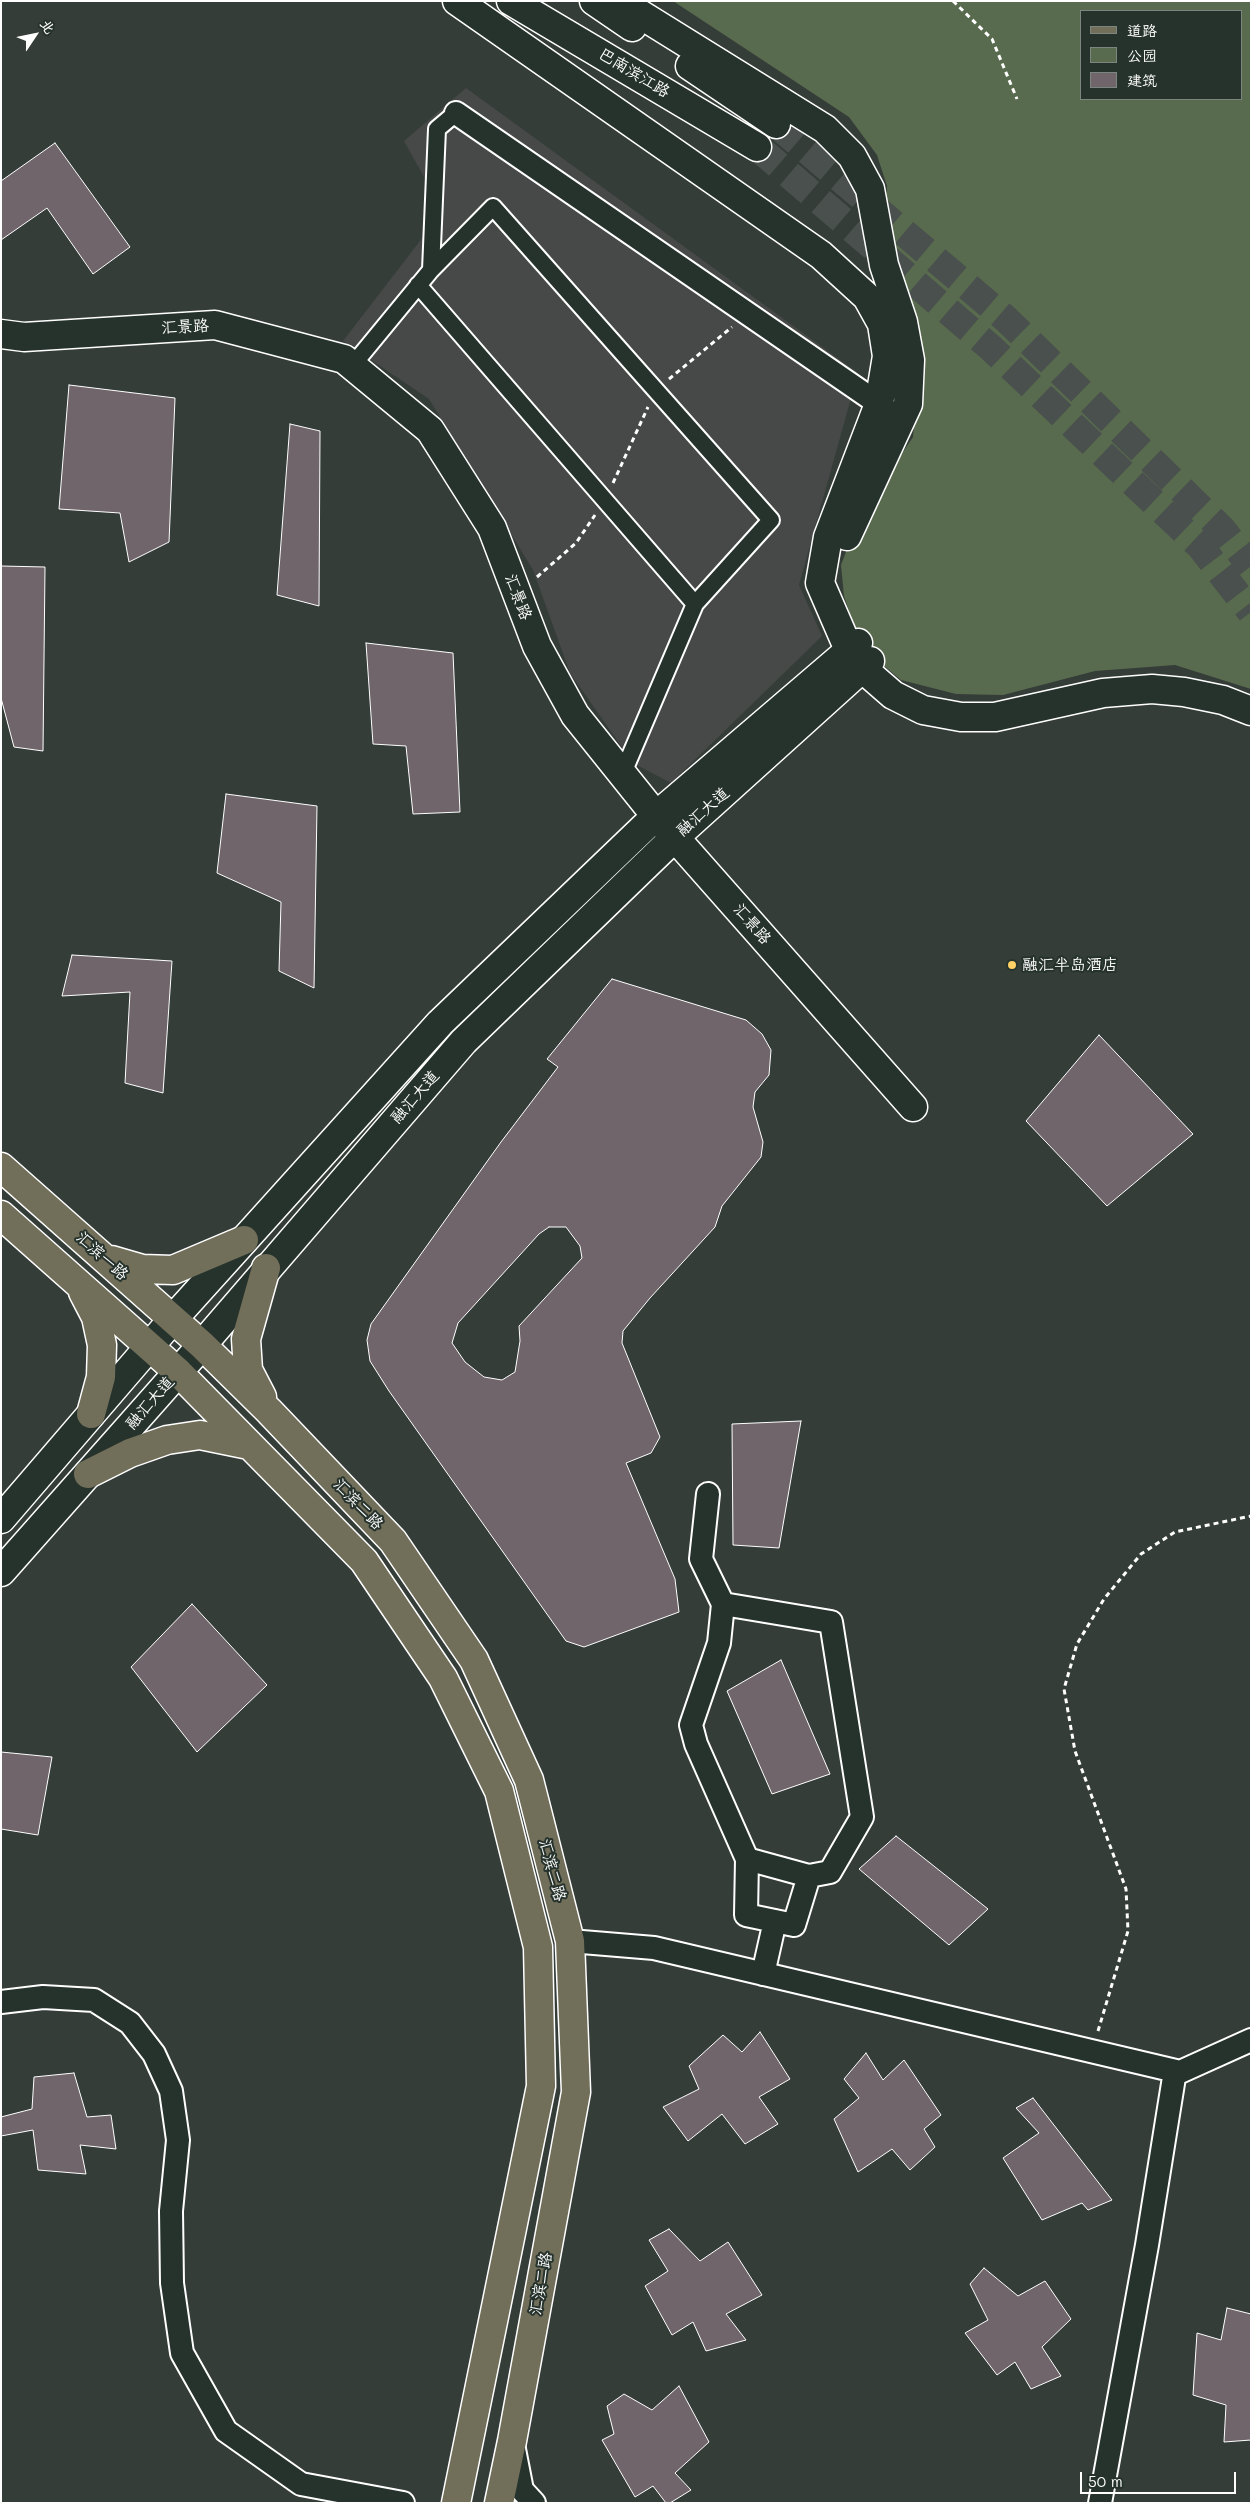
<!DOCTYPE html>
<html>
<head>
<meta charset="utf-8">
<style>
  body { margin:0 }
  #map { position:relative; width:1252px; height:2504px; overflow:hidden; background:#353d39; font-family:Mali,"LXGW WenKai TC",sans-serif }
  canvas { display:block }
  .frame { position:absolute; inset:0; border:2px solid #fff; pointer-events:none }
  .legend { position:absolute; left:1080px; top:10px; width:162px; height:90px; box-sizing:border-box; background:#26332d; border:1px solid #7d8581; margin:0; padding:6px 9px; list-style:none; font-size:15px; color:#fff }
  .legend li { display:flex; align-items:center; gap:10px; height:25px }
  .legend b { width:25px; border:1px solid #7d8581 }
  .north { position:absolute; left:10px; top:10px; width:50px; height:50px; -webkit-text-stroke:4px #26332d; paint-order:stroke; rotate:56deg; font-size:14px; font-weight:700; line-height:20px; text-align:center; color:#fff }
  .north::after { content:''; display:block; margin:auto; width:18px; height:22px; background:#fff; clip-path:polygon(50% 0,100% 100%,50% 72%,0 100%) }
  .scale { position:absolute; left:1080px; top:2472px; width:156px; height:22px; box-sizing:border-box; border:2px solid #fff; border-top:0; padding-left:6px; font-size:15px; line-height:18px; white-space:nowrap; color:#fff; -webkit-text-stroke:4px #26332d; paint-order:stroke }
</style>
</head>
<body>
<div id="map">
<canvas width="1252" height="2504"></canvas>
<div class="frame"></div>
<ul class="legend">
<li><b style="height:6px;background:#716e59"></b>道路</li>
<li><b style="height:14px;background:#596b4e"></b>公园</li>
<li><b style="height:14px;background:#6f656b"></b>建筑</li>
</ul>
<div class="north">北</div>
<div class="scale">50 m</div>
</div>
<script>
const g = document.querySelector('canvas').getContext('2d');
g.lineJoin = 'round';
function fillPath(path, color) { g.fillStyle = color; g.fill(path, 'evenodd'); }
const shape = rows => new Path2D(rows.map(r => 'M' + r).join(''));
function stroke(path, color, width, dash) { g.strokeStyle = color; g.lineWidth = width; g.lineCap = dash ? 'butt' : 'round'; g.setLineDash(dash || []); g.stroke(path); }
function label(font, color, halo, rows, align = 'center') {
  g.font = font + ' Mali,"LXGW WenKai TC",sans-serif'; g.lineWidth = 4; g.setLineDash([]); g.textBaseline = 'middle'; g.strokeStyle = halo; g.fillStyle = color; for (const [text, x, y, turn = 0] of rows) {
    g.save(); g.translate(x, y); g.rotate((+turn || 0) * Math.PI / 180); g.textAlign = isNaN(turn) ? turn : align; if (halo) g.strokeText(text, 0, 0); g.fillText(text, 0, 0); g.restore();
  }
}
fillPath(shape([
  [466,88,858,373,799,585,822,636,671,783,633,763,570,673,533,570,429,399,343,341,443,211,404,141]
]), '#464948');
fillPath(shape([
  [673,1,1251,1,1251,689,1175,665,1095,671,1003,695,956,694,901,680,877,660,853,623,844,596,841,565,859,518,913,437,917,395,885,241,887,186,877,155,849,117],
  [1081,11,1241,11,1241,99,1081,99]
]), '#596b4e');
const building = shape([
  [55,143,130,247,93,274,47,208,1,240,1,181,55,143],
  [69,385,175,398,169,542,129,562,120,513,59,509,69,385],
  [290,424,320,431,319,606,277,595,290,424],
  [1,566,45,567,43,751,14,747,1,698,1,566],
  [366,643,453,653,460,812,413,814,406,746,373,744,366,643],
  [226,794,317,806,314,988,279,971,281,902,217,873,226,794],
  [72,955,172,961,163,1093,125,1083,130,992,62,996,72,955],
  [612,979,746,1020,762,1034,771,1050,769,1075,755,1092,753,1107,763,1142,761,1157,722,1206,715,1227,650,1298,623,1331,622,1343,660,1437,651,1453,626,1463,675,1579,679,1612,584,1647,566,1641,389,1391,370,1361,367,1340,371,1324,501,1142,558,1067,547,1059,612,979],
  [549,1227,566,1227,580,1246,582,1258,519,1326,520,1341,515,1372,502,1380,484,1377,465,1362,452,1343,458,1323,539,1234,549,1227],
  [1099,1035,1193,1134,1107,1206,1026,1121,1099,1035],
  [801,1421,779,1548,733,1545,732,1424,801,1421],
  [192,1604,267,1685,197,1752,131,1667,192,1604],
  [781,1660,830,1774,772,1794,727,1691,781,1660],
  [1,1752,52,1757,38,1835,1,1829,1,1752],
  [896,1836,988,1909,949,1945,859,1869,896,1836],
  [760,2032,790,2079,759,2097,778,2124,745,2144,722,2114,688,2141,663,2107,699,2089,689,2066,723,2035,742,2052,760,2032],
  [866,2053,883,2080,904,2060,941,2115,924,2129,935,2147,910,2170,892,2149,858,2172,834,2119,859,2098,844,2079,866,2053],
  [74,2073,87,2117,111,2115,116,2149,80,2145,86,2174,38,2170,33,2130,1,2136,1,2117,32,2109,34,2077,74,2073],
  [1033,2098,1112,2200,1088,2210,1082,2203,1042,2220,1003,2158,1039,2133,1016,2108,1033,2098],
  [669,2229,700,2261,728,2242,762,2295,726,2314,746,2340,706,2351,693,2322,672,2335,645,2286,668,2271,649,2240,669,2229],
  [984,2268,1018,2296,1045,2281,1071,2319,1042,2347,1061,2376,1031,2389,1015,2362,997,2375,965,2333,988,2320,970,2284,984,2268],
  [1227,2308,1251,2314,1251,2440,1224,2442,1226,2405,1193,2395,1197,2333,1221,2340,1227,2308],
  [679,2386,709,2442,675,2473,691,2490,670,2503,666,2503,653,2486,635,2497,602,2440,614,2434,607,2406,624,2394,652,2410,679,2386]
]);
fillPath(building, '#6f656b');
stroke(building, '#fff', 1);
stroke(shape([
  [776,124,1006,319,1221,528,1251,566],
  [757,147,991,348,1200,546,1251,612]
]), '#49504d', 28, [28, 14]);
const pedestrian = shape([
  [418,285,695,604,771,520,493,207,431,270],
  [352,366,431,270,437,129,456,113],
  [622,775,695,604]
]);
const minor = shape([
  [456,113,879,404],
  [708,1494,701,1559,723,1604,719,1643,691,1725,696,1744,747,1859,746,1915,794,1925,809,1876],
  [723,1604,831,1622,862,1817,830,1872,809,1876,747,1859],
  [570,1941,654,1948,1180,2072,1251,2040],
  [763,1974,775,1921],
  [1,2002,43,1997,94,2000,130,2023,154,2054,171,2091,178,2140,171,2211,172,2283,182,2353,226,2431,301,2484,403,2503],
  [513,2444,522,2490,534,2503],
  [1100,2503,1147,2245,1175,2071]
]);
const tertiary = shape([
  [1,334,24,337,215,325,344,359,430,430,492,528,537,646,575,715,656,816,913,1107]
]);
const secondary = shape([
  [457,1,821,255,867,297,882,324,887,356,879,404,828,537,820,583,849,650,862,668,893,695,923,710,961,717,995,717,1103,693,1152,689,1184,692,1223,700,1251,711],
  [511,1,757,147],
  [594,1,632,27],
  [619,1,825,129,852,156,870,189,884,265,903,322,910,360,908,404,847,536],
  [690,66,776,124],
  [1,1519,173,1319,440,1023,656,816,858,643],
  [1,1572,202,1345,464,1041,675,837,870,661]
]);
const primary = shape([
  [1,1167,202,1345,269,1411,393,1541,474,1660,529,1780,570,1941,576,2092,512,2441,499,2503],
  [1,1215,178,1372,364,1561,443,1678,499,1791,538,1947,541,2086,456,2503],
  [111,1260,142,1269,173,1270,244,1240],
  [83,1292,96,1317,102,1345,101,1377,91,1414],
  [262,1397,248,1370,246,1339,266,1268],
  [88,1474,130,1453,167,1440,200,1435,249,1445]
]);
stroke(pedestrian, '#fff', 20);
stroke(minor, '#fff', 26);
stroke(tertiary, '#fff', 31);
stroke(secondary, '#fff', 31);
stroke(primary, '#fff', 31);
stroke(shape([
  [953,1,992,39,1017,99],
  [669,379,732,327],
  [613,483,648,407],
  [537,577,576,543,595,515],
  [1098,2031,1128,1931,1126,1889,1075,1751,1064,1689,1077,1644,1104,1599,1141,1554,1175,1532,1251,1516]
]), '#fff', 3, [5, 4]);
stroke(pedestrian, '#26332d', 16);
stroke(minor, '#26332d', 22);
stroke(tertiary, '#26332d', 28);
stroke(secondary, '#26332d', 28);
stroke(primary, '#716e59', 28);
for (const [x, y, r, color] of [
  [1012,965,5,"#ffd166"]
]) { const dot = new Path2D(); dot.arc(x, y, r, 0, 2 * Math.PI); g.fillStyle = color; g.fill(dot); stroke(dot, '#26332d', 2); }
label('16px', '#fff', '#26332d', [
  ["巴南滨江路",634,73,31],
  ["汇景路",185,327,-3],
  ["汇景路",518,597,69],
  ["融汇大道",703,812,-42],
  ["汇景路",752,924,49],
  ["融汇大道",415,1097,-49],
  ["汇滨一路",102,1256,42],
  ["融汇大道",150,1403,-49],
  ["汇滨二路",358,1504,46],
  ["汇滨二路",552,1870,75],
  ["汇滨二路",541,2284,-80]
]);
label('16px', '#fff', '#26332d', [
  ["融汇半岛酒店",1022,965]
], 'left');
</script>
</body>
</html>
